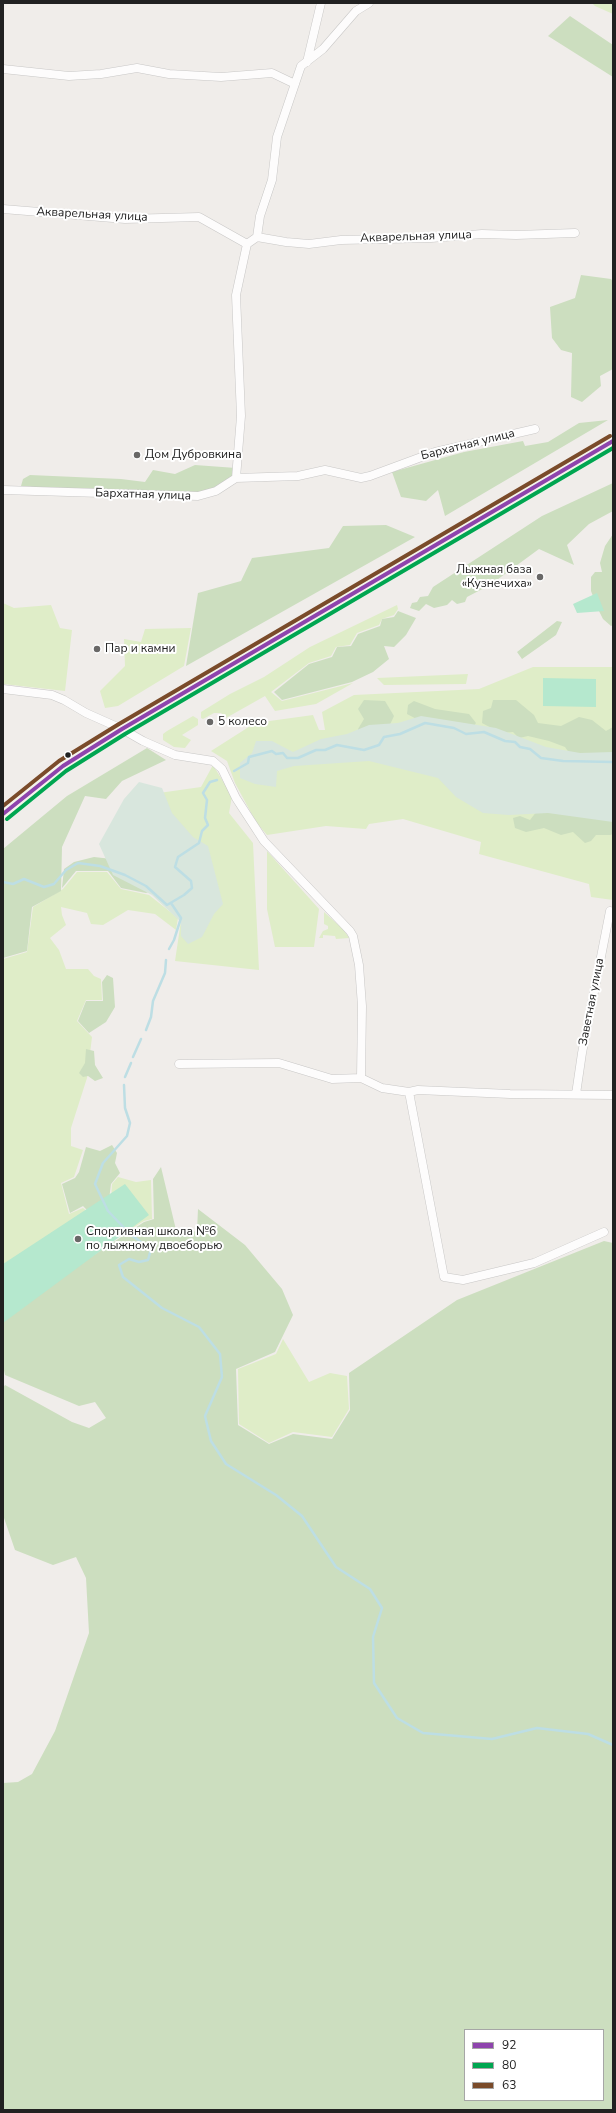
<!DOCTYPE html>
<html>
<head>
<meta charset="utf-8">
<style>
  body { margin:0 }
  #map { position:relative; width:616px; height:2113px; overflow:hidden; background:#f0edea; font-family:"Nunito Sans",sans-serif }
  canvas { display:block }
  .frame { position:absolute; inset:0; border:4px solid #212121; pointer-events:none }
  .legend { position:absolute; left:464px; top:2029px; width:140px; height:72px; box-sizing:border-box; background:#fff; border:1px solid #a6a6a6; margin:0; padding:5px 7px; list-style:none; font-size:12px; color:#212121 }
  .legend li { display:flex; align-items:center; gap:8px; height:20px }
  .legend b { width:20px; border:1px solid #a6a6a6 }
</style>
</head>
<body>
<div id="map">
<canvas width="616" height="2113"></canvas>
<div class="frame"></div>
<ul class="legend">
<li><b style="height:5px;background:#8e44ad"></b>92</li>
<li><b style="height:5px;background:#00a651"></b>80</li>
<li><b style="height:5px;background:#7a4b2a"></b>63</li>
</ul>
</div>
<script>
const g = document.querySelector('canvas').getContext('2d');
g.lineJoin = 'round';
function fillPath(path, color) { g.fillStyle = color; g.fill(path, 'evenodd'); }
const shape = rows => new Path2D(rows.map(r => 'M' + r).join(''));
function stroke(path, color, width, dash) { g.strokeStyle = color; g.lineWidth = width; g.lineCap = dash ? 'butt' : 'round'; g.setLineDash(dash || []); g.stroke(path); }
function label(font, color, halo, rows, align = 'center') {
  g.font = font + ' "Nunito Sans",sans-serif'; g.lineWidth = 4; g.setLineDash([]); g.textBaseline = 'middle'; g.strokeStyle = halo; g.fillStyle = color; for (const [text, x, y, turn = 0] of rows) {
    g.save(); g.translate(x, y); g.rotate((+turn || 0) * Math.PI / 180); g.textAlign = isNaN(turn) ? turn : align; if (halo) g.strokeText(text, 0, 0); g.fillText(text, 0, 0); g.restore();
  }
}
fillPath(shape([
  [592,3,613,3,613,14,595,6],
  [3,603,14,608,51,605,60,628,72,630,65,691,3,684],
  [397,605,398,609,394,615,382,619,379,625,357,633,350,645,336,647,331,656,309,663,271,692,282,701,353,683,316,704,275,711,265,696,226,718,221,713,214,713,203,719,201,718,201,712,230,694,264,677,310,647],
  [191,628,184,666,118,706,105,708,100,691,125,666,124,639,141,642,145,629],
  [533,667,613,667,613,900,591,897,589,884,479,854,481,842,403,819,369,824,366,829,326,826,267,835,256,822,235,783,227,761,211,751,255,723,313,715,319,730,325,730,322,712,354,695,479,689],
  [468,674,466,684,384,685,377,678],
  [193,716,198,719,198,725,182,735,191,740,185,748,174,747,163,740,163,734,167,731],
  [213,765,232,796,229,813,253,843,259,970,175,961,182,914,159,793,201,787],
  [267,851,319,909,314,947,275,947,267,909],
  [77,872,107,872,121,889,149,895,178,918,176,930,155,914,128,910,103,925,91,924,87,913,61,907,62,915,66,925,50,938,59,950,66,969,88,969,94,976,101,979,102,1000,86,1000,77,1021,92,1037,87,1078,71,1128,71,1146,83,1150,74,1177,61,1183,69,1214,83,1208,90,1214,111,1199,112,1184,118,1177,136,1182,151,1180,152,1219,144,1221,101,1248,3,1267,3,959,27,952,33,907,63,889],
  [324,912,344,930,349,938,336,939,335,936,323,935,323,938,319,938,323,931,328,929,328,926,324,924],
  [283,1339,309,1382,330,1373,347,1376,349,1409,332,1437,293,1432,269,1443,239,1424,238,1369,276,1354]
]), '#dfedc8');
fillPath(shape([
  [570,16,613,45,613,77,548,36],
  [581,275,611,279,613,282,613,369,600,376,601,386,582,402,571,397,572,353,561,350,552,338,550,307,575,298],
  [608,420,445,516,438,490,426,501,401,497,392,472,464,452,523,441,525,446,548,442,579,423],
  [195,465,236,468,232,478,211,490,195,494,76,491,21,486,23,479,30,475,121,479,145,482,153,470,175,474],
  [613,483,613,511,589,524,567,545,574,565,539,549,490,585,467,597,465,602,457,604,452,600,447,605,434,608,426,604,419,611,410,608,412,603,417,602,420,597,428,596,433,587,542,516],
  [386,525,415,537,186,666,198,593,241,581,252,558,329,548,343,526],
  [613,534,613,625,611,626,603,619,597,607,591,591,591,577,595,572,602,572,600,563,605,546],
  [398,611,416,618,406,635,394,647,384,646,389,659,373,672,352,682,282,700,274,692,309,664,332,657,337,647,351,646,358,634,380,626,382,619,394,617],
  [557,621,562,622,556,635,522,659,517,652],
  [364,700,385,701,394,716,386,733,359,737,358,729,364,719,358,709],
  [493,700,516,700,534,715,538,723,561,726,579,717,592,720,606,731,613,727,613,760,572,757,565,747,549,741,528,736,519,738,513,732,501,733,482,723,483,711,491,708],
  [414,701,435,709,469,714,476,723,471,730,430,726,407,714,408,705],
  [147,748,166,760,122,781,106,799,85,796,62,847,61,891,32,907,27,951,3,958,3,849,67,796],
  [613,794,613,833,611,835,596,835,591,841,585,843,573,832,561,835,544,828,526,832,515,828,513,818,520,816,530,820,537,811],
  [94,857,112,859,157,889,146,893,121,888,108,871,76,871,62,888,64,869,74,862],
  [107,975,113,978,115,1007,106,1022,89,1033,78,1021,86,1001,103,1001,102,982],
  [86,1049,94,1051,95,1065,103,1078,95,1081,88,1076,83,1077,79,1073,85,1063],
  [112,1145,117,1153,115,1163,120,1173,111,1184,109,1200,89,1212,83,1206,70,1213,62,1184,75,1178,79,1172,86,1147,100,1151],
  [161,1167,177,1234,197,1231,198,1209,245,1245,282,1289,293,1315,275,1352,236,1369,238,1425,269,1444,293,1434,332,1439,350,1410,349,1373,457,1300,604,1241,613,1243,613,2110,3,2110,3,1783,18,1782,32,1774,55,1731,89,1633,86,1578,76,1557,53,1565,15,1550,3,1515,3,1388,5,1385,72,1422,89,1428,106,1418,95,1402,79,1406,5,1375,3,1366,3,1315,144,1222,154,1219,153,1179],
  [465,2030,603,2030,603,2100,465,2100]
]), '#ccdebf');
fillPath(shape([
  [421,716,496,728,546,747,580,753,613,752,613,822,548,813,509,815,483,813,456,797,438,778,369,761,294,766,277,771,276,787,255,784,240,778,240,763,252,753,256,741,272,741,293,752,321,739,347,734,369,725,398,723],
  [139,782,162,788,172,813,193,837,208,846,223,904,214,914,202,937,188,944,181,936,181,922,152,895,113,875,99,844,124,799]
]), '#d8e6dd');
fillPath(shape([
  [597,593,604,611,577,613,573,604],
  [543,678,596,679,596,707,543,706],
  [125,1184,149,1215,3,1323,3,1264]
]), '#b5e8ce');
stroke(shape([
  [234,771,248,763,249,757,272,751,276,754,283,753,287,758,298,758,316,750,325,750,337,745,364,750,379,745,384,737,400,734,425,723,454,728,466,734,484,732,505,741,515,742,520,747,530,749,541,758,563,761,613,762],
  [3,882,13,884,24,879,44,887,54,884,66,870,78,863,100,866,125,875,146,886,167,905,184,895,192,888,191,881,175,867,178,857,199,843,202,831,208,825,205,818,207,800,203,793,210,782,217,780],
  [169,949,174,940,181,918,171,903],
  [146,1030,151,1017,153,1001,165,973,166,960],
  [133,1057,141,1039],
  [125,1077,131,1063],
  [124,1085,125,1108,130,1123,127,1136,103,1163,95,1184,108,1211,131,1235,151,1249,148,1260,139,1262,129,1259,119,1265,123,1277,162,1308,199,1327,220,1354,222,1377,205,1416,211,1441,226,1464,276,1495,302,1516,336,1567,370,1589,382,1608,373,1637,374,1683,397,1718,423,1733,492,1739,537,1728,588,1734,613,1745]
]), '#bddee4', 2.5);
const minor = shape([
  [307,62,321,3],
  [3,69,69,76,101,74,137,68,169,74,221,77,272,73,295,84],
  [3,209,125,219,199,217,247,244],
  [257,237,286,242,309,244,341,240,431,238,482,234,516,235,575,233],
  [236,478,241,416,236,295,247,244,257,237,260,216,272,180,277,137,301,66,323,49,356,11,369,3],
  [3,490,198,496,216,491,236,478,298,476,325,470,361,478,370,476,435,452,535,429],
  [3,689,52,695,64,700,86,713,122,729,143,741,175,755,213,761,222,769,236,798,264,841,350,931,353,936,359,965,362,1006,361,1078],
  [179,1064,279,1063,332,1079,361,1078,382,1088,409,1092],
  [576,1094,582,1053,610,911],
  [604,1232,534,1263,463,1280,444,1277,409,1092,418,1090,510,1094,613,1095]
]);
const secondary = shape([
  [3,814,63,766,122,729,613,441]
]);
stroke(minor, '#c8c7c6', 9);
stroke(secondary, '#9b9a80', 13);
stroke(minor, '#fdfcfc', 8);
stroke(secondary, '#f5f4ec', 12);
stroke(shape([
  [3,814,63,766,122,729,613,441]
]), '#8e44ad', 4);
stroke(shape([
  [7,819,66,771,125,734,613,448]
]), '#00a651', 4);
stroke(shape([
  [3,806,59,761,119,724,610,436]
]), '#7a4b2a', 4);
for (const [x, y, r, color] of [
  [137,455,4,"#696867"],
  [540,577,4,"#696867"],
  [97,649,4,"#696867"],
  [210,722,4,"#696867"],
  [68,755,3.5,"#212121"],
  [78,1239,4,"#696867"]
]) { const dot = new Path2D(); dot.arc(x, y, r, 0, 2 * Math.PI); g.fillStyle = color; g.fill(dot); stroke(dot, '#fff', 1.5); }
label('12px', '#212121', '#fff', [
  ["Акварельная улица",92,215,3],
  ["Акварельная улица",416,237,-2],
  ["Бархатная улица",468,445,-14],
  ["Бархатная улица",143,495,2],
  ["Заветная улица",592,1002,-79]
]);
label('12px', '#212121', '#fff', [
  ["Дом Дубровкина",145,455],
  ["Лыжная база",532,570,"right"],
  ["«Кузнечиха»",532,584,"right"],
  ["Пар и камни",105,649],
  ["5 колесо",218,722],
  ["Спортивная школа №6",86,1232],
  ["по лыжному двоеборью",86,1246]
], 'left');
</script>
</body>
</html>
